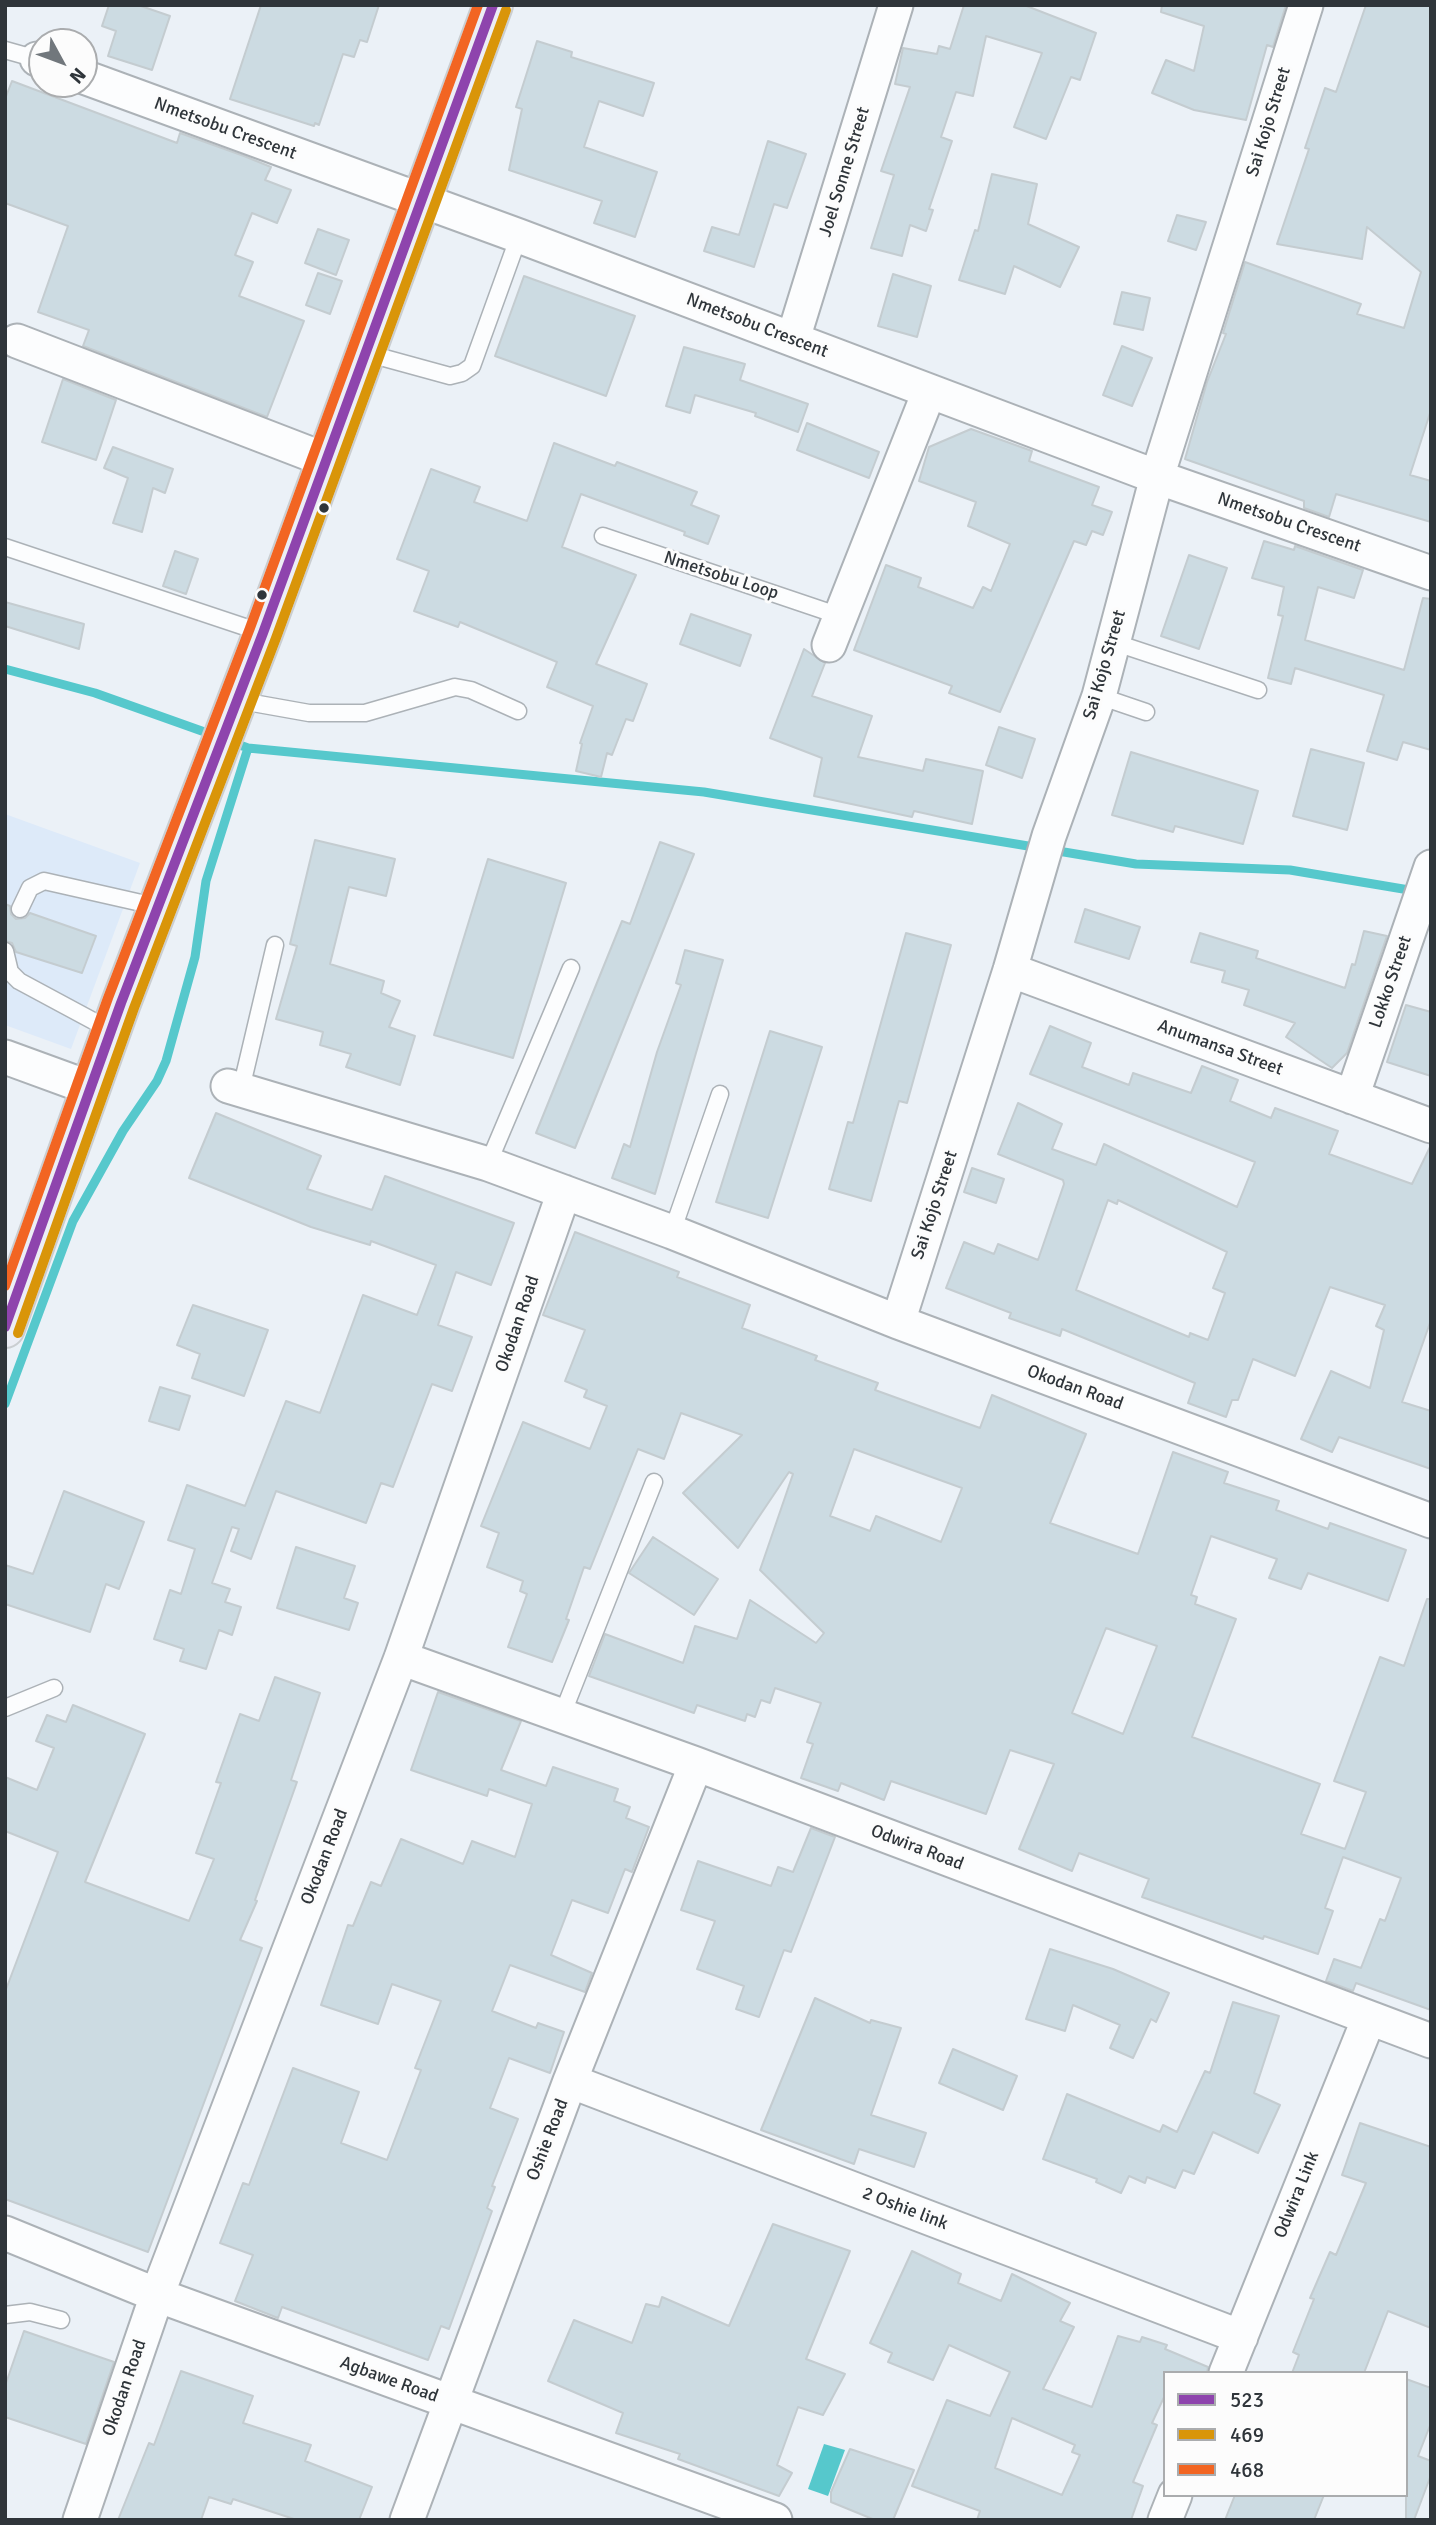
<!DOCTYPE html>
<html>
<head>
<meta charset="utf-8">
<style>
  body { margin:0 }
  #map { position:relative; width:1436px; height:2525px; overflow:hidden; background:#ebf1f7; font-family:Signika,sans-serif }
  canvas { display:block }
  .frame { position:absolute; inset:0; border:7px solid #2f353a; pointer-events:none }
  .legend { position:absolute; left:1163px; top:2371px; width:245px; height:126px; box-sizing:border-box; background:#fcfcfc; border:2px solid #aaacae; margin:0; padding:9px 12px; list-style:none; font-size:21px; color:#2f353a }
  .legend li { display:flex; align-items:center; gap:14px; height:35px }
  .legend b { width:35px; border:2px solid #aaacae }
  .north { position:absolute; left:28px; top:28px; width:70px; height:70px; box-sizing:border-box; background:#fcfcfc; border:2px solid #aaacae; border-radius:50%; rotate:131deg; font-size:19px; font-weight:700; line-height:28px; text-align:center; color:#2f353a }
  .north::after { content:''; display:block; margin:auto; width:24px; height:32px; background:#71777c; clip-path:polygon(50% 0,100% 100%,50% 72%,0 100%) }
</style>
</head>
<body>
<div id="map">
<canvas width="1436" height="2525"></canvas>
<div class="frame"></div>
<ul class="legend">
<li><b style="height:9px;background:#8e44ad"></b>523</li>
<li><b style="height:9px;background:#d99509"></b>469</li>
<li><b style="height:9px;background:#f26522"></b>468</li>
</ul>
<div class="north">N</div>
</div>
<script>
const g = document.querySelector('canvas').getContext('2d');
g.lineJoin = 'round';
function fillPath(path, color) { g.fillStyle = color; g.fill(path, 'evenodd'); }
const shape = rows => new Path2D(rows.map(r => 'M' + r).join(''));
function stroke(path, color, width, dash) { g.strokeStyle = color; g.lineWidth = width; g.lineCap = dash ? 'butt' : 'round'; g.setLineDash(dash || []); g.stroke(path); }
function label(font, color, halo, rows, align = 'center') {
  g.font = font + ' Signika,sans-serif'; g.lineWidth = 6; g.setLineDash([]); g.textBaseline = 'middle'; g.strokeStyle = halo; g.fillStyle = color; for (const [text, x, y, turn = 0] of rows) {
    g.save(); g.translate(x, y); g.rotate((+turn || 0) * Math.PI / 180); g.textAlign = isNaN(turn) ? turn : align; if (halo) g.strokeText(text, 0, 0); g.fillText(text, 0, 0); g.restore();
  }
}
fillPath(shape([
  [5,814,140,863,71,1049,5,1025]
]), '#ddeaf9');
fillPath(shape([
  [824,2444,845,2450,828,2496,808,2489]
]), '#56c8cc');
stroke(shape([
  [5,669,95,693,213,735],
  [229,741,248,748,704,792,1136,864,1290,870,1415,891],
  [5,1404,73,1221,123,1131,157,1081,166,1061,195,957,206,881,248,748]
]), '#56c8cc', 9);
const building = shape([
  [109,5,138,5,170,16,152,70,108,56,116,31,102,26,109,5],
  [261,5,379,5,367,42,360,40,354,57,343,54,319,125,315,123,314,126,230,99,261,5],
  [964,5,1024,5,1096,33,1080,80,1071,77,1046,139,1014,127,1042,53,986,36,973,96,956,92,941,137,952,141,929,209,933,210,926,231,910,225,902,256,871,248,894,175,881,171,910,87,895,84,903,48,937,54,939,46,950,49,964,5],
  [1162,5,1286,5,1273,47,1267,45,1246,120,1194,110,1152,93,1166,60,1194,71,1204,26,1161,12,1162,5],
  [1366,5,1431,5,1431,410,1410,475,1431,481,1431,522,1336,494,1329,517,1304,508,1304,501,1185,459,1207,382,1226,334,1223,333,1245,262,1361,304,1357,314,1404,328,1421,272,1367,227,1362,259,1277,244,1309,149,1305,148,1325,88,1336,92,1366,5],
  [537,41,572,52,571,57,654,83,643,116,599,101,584,147,657,172,635,237,594,223,602,201,509,170,522,109,516,107,537,41],
  [12,81,177,143,180,133,244,156,271,167,265,180,291,190,277,223,252,213,235,255,253,262,239,296,304,321,267,417,83,346,89,330,38,312,68,226,5,203,5,99,12,81],
  [768,141,806,154,787,208,774,204,754,267,704,251,712,227,739,235,768,141],
  [992,174,1037,184,1028,224,1079,247,1060,287,1014,266,1005,294,959,280,975,230,978,231,992,174],
  [1177,215,1206,222,1196,250,1168,241,1177,215],
  [318,229,349,240,336,275,305,263,318,229],
  [318,273,342,281,330,314,306,305,318,273],
  [893,274,931,286,917,337,878,326,893,274],
  [524,276,635,316,606,396,495,356,524,276],
  [1122,292,1150,298,1143,330,1114,324,1122,292],
  [1122,346,1152,358,1132,406,1103,395,1122,346],
  [684,347,745,364,740,380,808,404,798,432,755,416,756,413,695,395,690,413,666,406,684,347],
  [63,379,116,400,96,460,42,442,63,379],
  [807,423,879,452,869,478,797,450,807,423],
  [971,429,1032,451,1029,461,1099,487,1092,505,1112,512,1103,535,1092,531,1086,545,1074,541,1000,712,949,693,952,686,854,650,886,565,921,578,918,587,973,608,983,587,991,591,1010,544,968,526,976,502,919,481,929,447,971,429],
  [554,443,615,466,617,462,697,492,691,505,719,516,708,544,684,535,685,532,581,494,562,547,636,575,596,664,647,684,633,721,626,719,612,755,607,753,601,777,576,771,582,744,580,743,593,706,547,687,557,662,460,622,458,627,414,611,429,571,397,559,431,469,480,487,474,502,527,521,554,443],
  [113,447,173,469,165,493,153,488,142,532,113,523,128,478,104,468,113,447],
  [1264,541,1294,550,1295,546,1363,570,1354,598,1318,587,1305,640,1404,670,1423,598,1431,599,1431,750,1403,742,1397,760,1367,751,1384,695,1295,668,1291,684,1268,678,1283,616,1278,615,1284,587,1252,578,1264,541],
  [175,551,198,559,186,594,163,586,175,551],
  [1189,555,1227,568,1199,649,1161,636,1189,555],
  [5,602,84,624,79,649,5,626,5,602],
  [691,614,751,635,740,666,680,644,691,614],
  [804,649,825,663,812,696,872,716,858,757,923,771,926,759,983,771,972,824,914,811,912,817,814,796,822,758,770,738,804,649],
  [999,727,1035,739,1022,778,986,765,999,727],
  [1311,749,1364,763,1347,830,1293,816,1311,749],
  [1131,752,1258,791,1243,844,1175,826,1173,832,1112,815,1131,752],
  [315,840,395,859,386,896,349,887,330,964,384,981,381,993,400,1001,389,1027,415,1036,400,1085,346,1067,351,1054,320,1045,323,1032,276,1019,297,946,290,944,315,840],
  [660,842,694,854,575,1148,536,1133,622,921,630,924,660,842],
  [488,859,566,883,513,1058,434,1035,488,859],
  [5,904,10,906,11,914,16,919,25,918,30,913,96,936,82,973,16,952,12,943,5,941,5,904],
  [1085,909,1140,927,1129,959,1075,942,1085,909],
  [1364,931,1387,936,1347,1053,1332,1068,1286,1037,1295,1023,1244,1005,1249,990,1222,982,1225,971,1191,962,1200,933,1258,951,1256,958,1345,988,1352,964,1355,965,1364,931],
  [906,933,951,945,907,1103,899,1101,871,1201,829,1189,848,1122,853,1123,906,933],
  [685,950,723,960,655,1194,612,1178,624,1144,630,1147,657,1052,681,985,676,983,685,950],
  [1406,1005,1431,1012,1431,1076,1387,1062,1406,1005],
  [1050,1026,1091,1043,1082,1067,1129,1085,1133,1073,1191,1093,1202,1066,1238,1080,1230,1101,1271,1118,1275,1108,1338,1131,1329,1154,1412,1184,1431,1145,1431,1320,1402,1402,1431,1411,1431,1469,1339,1437,1332,1452,1301,1439,1331,1371,1370,1388,1384,1330,1376,1326,1385,1305,1330,1287,1295,1376,1253,1359,1238,1400,1232,1400,1226,1417,1188,1403,1195,1383,1062,1329,1060,1336,1009,1318,1011,1313,946,1288,964,1242,994,1254,998,1244,1038,1260,1064,1184,1063,1180,998,1154,1018,1103,1062,1124,1052,1149,1096,1165,1104,1144,1237,1207,1255,1162,1030,1074,1050,1026],
  [1108,1200,1117,1204,1118,1200,1227,1252,1213,1288,1225,1293,1208,1340,1190,1333,1189,1337,1076,1290,1108,1200],
  [770,1031,822,1047,768,1218,716,1202,770,1031],
  [216,1113,321,1156,307,1189,372,1210,385,1176,514,1223,491,1285,456,1272,438,1325,472,1337,452,1391,432,1384,393,1487,381,1483,366,1523,276,1491,251,1559,231,1551,239,1529,232,1527,212,1583,230,1589,225,1602,241,1607,232,1635,219,1630,206,1669,180,1661,184,1649,154,1639,170,1590,181,1594,195,1549,168,1540,187,1485,245,1506,286,1401,320,1413,363,1295,417,1315,436,1265,371,1241,370,1245,311,1227,189,1178,216,1113],
  [972,1168,1004,1179,996,1203,964,1192,972,1168],
  [575,1232,679,1272,677,1277,750,1305,742,1328,817,1356,815,1360,878,1383,875,1390,980,1428,992,1395,1086,1434,1050,1523,1138,1554,1173,1452,1228,1472,1224,1483,1279,1501,1276,1510,1328,1529,1330,1523,1406,1550,1388,1601,1308,1573,1301,1589,1269,1578,1277,1559,1211,1536,1191,1595,1197,1597,1195,1604,1236,1619,1192,1737,1320,1784,1301,1834,1345,1849,1366,1792,1334,1781,1380,1657,1404,1666,1427,1599,1431,1599,1431,2010,1356,1983,1353,1991,1326,1981,1334,1959,1361,1968,1380,1919,1385,1921,1401,1878,1343,1857,1325,1908,1333,1911,1318,1954,1264,1936,1263,1939,1142,1897,1149,1879,1079,1853,1072,1871,1019,1849,1054,1764,1010,1750,986,1814,891,1781,884,1800,841,1783,838,1791,801,1778,813,1744,807,1742,821,1703,775,1688,770,1703,761,1700,755,1717,747,1714,745,1721,697,1705,694,1713,589,1676,605,1634,683,1663,695,1626,737,1639,750,1600,816,1643,824,1633,760,1570,793,1474,789,1472,738,1548,683,1493,742,1435,681,1413,664,1459,638,1449,590,1569,584,1567,566,1619,569,1620,552,1662,508,1647,527,1594,520,1591,523,1581,487,1567,499,1533,481,1526,523,1422,590,1449,607,1406,584,1397,587,1390,565,1381,585,1330,543,1315,575,1232],
  [854,1449,962,1488,941,1542,876,1516,870,1531,830,1516,854,1449],
  [1106,1628,1157,1646,1123,1734,1072,1713,1106,1628],
  [193,1305,268,1330,244,1396,192,1378,200,1354,177,1345,193,1305],
  [160,1387,190,1396,179,1430,149,1421,160,1387],
  [64,1491,144,1522,119,1589,106,1584,90,1632,5,1604,5,1565,33,1574,64,1491],
  [653,1537,718,1579,694,1615,629,1573,653,1537],
  [296,1547,355,1566,344,1598,358,1603,349,1630,277,1608,296,1547],
  [275,1677,320,1693,291,1780,297,1782,255,1900,257,1901,240,1940,262,1948,148,2252,5,2199,5,1992,58,1852,5,1831,5,1777,37,1790,54,1748,36,1741,47,1715,66,1722,73,1705,145,1734,85,1882,189,1921,214,1859,196,1853,221,1783,216,1782,240,1714,259,1721,275,1677],
  [438,1692,521,1721,501,1770,546,1786,553,1767,618,1789,614,1801,630,1807,626,1818,649,1827,632,1872,625,1869,608,1913,572,1900,551,1955,592,1973,585,1992,510,1965,492,2011,536,2028,538,2023,564,2032,550,2073,509,2058,490,2108,518,2119,492,2186,495,2187,487,2208,492,2211,449,2329,441,2326,428,2360,282,2307,278,2318,235,2301,253,2255,220,2243,243,2183,249,2185,293,2068,359,2092,341,2143,387,2160,421,2070,415,2068,441,2001,392,1984,378,2024,321,2005,348,1925,353,1926,371,1882,381,1886,401,1839,463,1864,472,1841,515,1857,532,1804,489,1789,487,1796,411,1770,438,1692],
  [811,1828,835,1837,791,1952,784,1950,759,2017,736,2009,744,1986,697,1969,715,1921,681,1910,698,1861,771,1886,778,1867,793,1872,811,1828],
  [1050,1949,1113,1969,1169,1993,1156,2022,1151,2019,1133,2058,1110,2048,1120,2025,1073,2005,1065,2031,1026,2019,1050,1949],
  [815,1998,870,2023,871,2020,901,2028,871,2115,926,2133,914,2167,859,2149,854,2164,761,2130,815,1998],
  [1233,2002,1279,2016,1254,2093,1280,2105,1258,2153,1213,2132,1194,2174,1183,2170,1175,2188,1147,2177,1145,2183,1129,2176,1121,2193,1096,2182,1097,2179,1043,2159,1067,2094,1160,2132,1163,2125,1177,2132,1205,2071,1210,2073,1233,2002],
  [953,2049,1017,2076,1003,2110,939,2083,953,2049],
  [1360,2123,1431,2147,1431,2328,1388,2311,1364,2373,1292,2373,1299,2355,1293,2352,1314,2299,1310,2298,1330,2252,1336,2255,1366,2183,1342,2175,1360,2123],
  [773,2224,850,2251,806,2359,845,2374,823,2415,798,2407,777,2465,792,2473,779,2496,678,2459,680,2454,616,2433,623,2413,548,2381,574,2320,632,2343,646,2304,659,2307,662,2297,729,2326,773,2224],
  [912,2251,961,2274,958,2283,1001,2301,1012,2274,1070,2303,1060,2321,1074,2327,1043,2389,1092,2407,1118,2336,1140,2342,1142,2337,1167,2345,1165,2349,1208,2367,1207,2373,1165,2373,1165,2395,1152,2423,1157,2425,1133,2482,1143,2486,1131,2520,977,2520,980,2511,912,2486,947,2400,990,2416,1010,2372,949,2345,933,2380,888,2362,892,2353,870,2343,912,2251],
  [1012,2418,1075,2445,1072,2452,1080,2455,1062,2495,995,2468,1012,2418],
  [24,2331,114,2362,86,2444,5,2417,5,2386,24,2331],
  [181,2371,253,2396,243,2423,311,2445,305,2461,372,2487,359,2520,297,2520,233,2499,231,2504,209,2497,201,2520,118,2520,149,2443,154,2445,181,2371],
  [1406,2379,1431,2388,1431,2423,1418,2456,1431,2461,1431,2475,1414,2520,1406,2520,1406,2379],
  [850,2449,914,2470,893,2520,875,2520,831,2502,831,2492,850,2449],
  [1235,2495,1324,2495,1314,2520,1225,2520,1235,2495]
]);
fillPath(building, '#ccdbe2');
stroke(building, '#c4ccd0', 2);
const lane = shape([
  [5,50,37,59],
  [366,353,450,376,462,373,472,366,519,236],
  [603,536,840,616],
  [5,547,263,633],
  [1113,642,1258,690],
  [1099,696,1146,712],
  [236,700,309,713,365,713,455,687,471,690,518,711],
  [20,909,30,888,44,881,159,907],
  [5,951,10,972,19,981,112,1031],
  [241,1089,275,945],
  [488,1164,571,968],
  [672,1232,720,1094],
  [5,1708,54,1688],
  [562,1715,654,1482],
  [5,2315,30,2312,61,2320]
]);
const street = shape([
  [37,59,42,61],
  [84,77,519,236,1157,477,1431,573],
  [793,339,896,5],
  [17,341,326,460],
  [829,645,929,392],
  [1010,970,1431,1126],
  [5,1057,90,1088],
  [228,1086,488,1164,672,1232,898,1322,1431,1521],
  [1352,1097,1431,867],
  [898,1322,1010,970,1049,836,1099,696,1157,477,1306,5],
  [401,1658,696,1764,1431,2041],
  [570,2081,1241,2337],
  [5,2233,157,2295,775,2520],
  [1226,2373,1369,2018],
  [80,2520,157,2295,401,1658,564,1192],
  [407,2520,570,2081,696,1764],
  [1165,2520,1175,2495]
]);
const primary = shape([
  [5,1328,121,1003,263,633,493,5]
]);
stroke(lane, '#acb2b7', 19);
stroke(street, '#acb2b7', 37);
stroke(primary, '#caced1', 42);
stroke(lane, '#fcfdfe', 16);
stroke(street, '#fcfdfe', 33);
stroke(primary, '#eceef5', 38);
stroke(shape([
  [5,1327,121,1003,263,633,493,5]
]), '#8e44ad', 10);
stroke(shape([
  [18,1333,134,1008,276,638,506,10]
]), '#d99509', 10);
stroke(shape([
  [5,1286,108,998,250,628,478,5]
]), '#f26522', 10);
for (const [x, y, r, color] of [
  [324,508,6,"#2f353a"],
  [262,595,6,"#2f353a"]
]) { const dot = new Path2D(); dot.arc(x, y, r, 0, 2 * Math.PI); g.fillStyle = color; g.fill(dot); stroke(dot, '#fcfcfc', 2.5); }
label('18px', '#2f353a', '#fcfcfc', [
  ["Sai Kojo Street",1269,122,-73],
  ["Nmetsobu Crescent",225,129,20],
  ["Joel Sonne Street",845,172,-73],
  ["Nmetsobu Crescent",757,326,21],
  ["Nmetsobu Crescent",1289,523,19],
  ["Nmetsobu Loop",721,576,18],
  ["Sai Kojo Street",1105,665,-74],
  ["Lokko Street",1391,982,-71],
  ["Anumansa Street",1220,1048,20],
  ["Sai Kojo Street",935,1205,-72],
  ["Okodan Road",518,1324,-71],
  ["Okodan Road",1075,1388,20],
  ["Odwira Road",917,1848,21],
  ["Okodan Road",325,1857,-69],
  ["Oshie Road",548,2140,-69],
  ["Odwira Link",1297,2195,-68],
  ["2 Oshie link",905,2209,21],
  ["Agbawe Road",389,2380,20],
  ["Okodan Road",125,2388,-71]
]);
</script>
</body>
</html>
